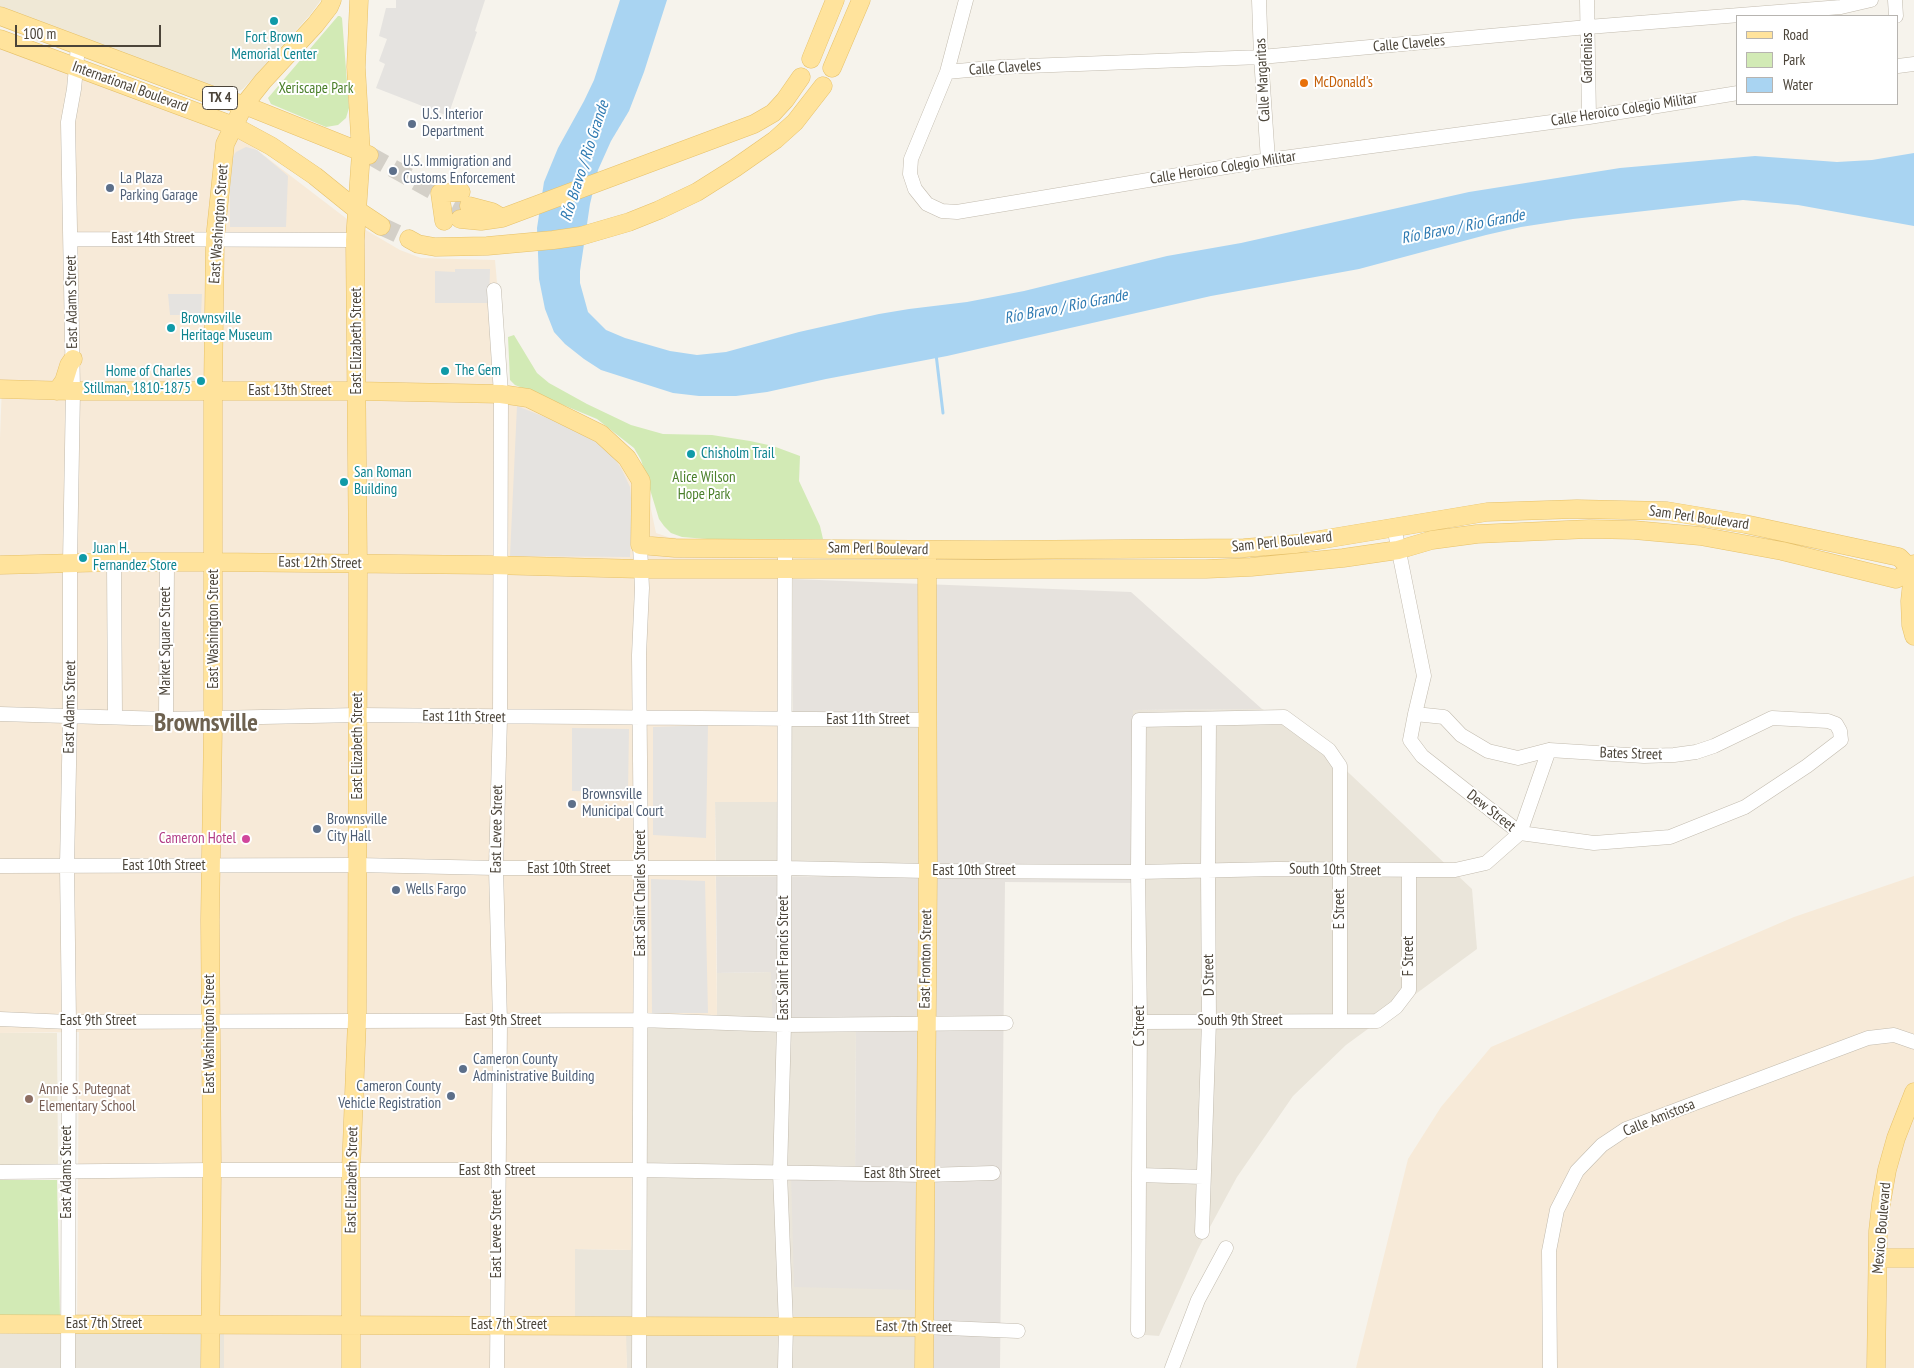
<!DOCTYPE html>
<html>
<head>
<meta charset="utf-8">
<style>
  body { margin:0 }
  #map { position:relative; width:1914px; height:1368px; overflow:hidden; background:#f6f3ec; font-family:"PT Sans Narrow",sans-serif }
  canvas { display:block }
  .legend { position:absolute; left:1736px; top:15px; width:162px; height:90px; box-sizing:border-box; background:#fff; border:1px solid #b7b4b0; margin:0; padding:6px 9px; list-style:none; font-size:15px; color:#4b4439 }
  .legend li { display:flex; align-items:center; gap:10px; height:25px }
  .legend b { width:25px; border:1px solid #b7b4b0 }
  .scale { position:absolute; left:15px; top:25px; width:146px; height:22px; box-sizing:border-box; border:2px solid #4b4439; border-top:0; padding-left:6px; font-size:15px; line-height:18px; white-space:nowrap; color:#4b4439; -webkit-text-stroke:4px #fff; paint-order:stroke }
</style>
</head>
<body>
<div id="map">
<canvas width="1914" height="1368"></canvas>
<ul class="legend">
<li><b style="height:6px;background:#ffe39c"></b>Road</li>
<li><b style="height:14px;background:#d2eab5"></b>Park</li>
<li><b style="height:14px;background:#a9d4f2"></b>Water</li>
</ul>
<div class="scale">100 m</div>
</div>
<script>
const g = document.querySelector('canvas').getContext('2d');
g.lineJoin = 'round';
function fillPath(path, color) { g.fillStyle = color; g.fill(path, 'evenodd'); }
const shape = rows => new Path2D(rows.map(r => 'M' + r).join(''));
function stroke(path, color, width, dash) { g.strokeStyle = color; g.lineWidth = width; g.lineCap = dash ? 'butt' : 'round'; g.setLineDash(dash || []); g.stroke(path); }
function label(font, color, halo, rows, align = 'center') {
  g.font = font + ' "PT Sans Narrow",sans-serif'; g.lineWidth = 4; g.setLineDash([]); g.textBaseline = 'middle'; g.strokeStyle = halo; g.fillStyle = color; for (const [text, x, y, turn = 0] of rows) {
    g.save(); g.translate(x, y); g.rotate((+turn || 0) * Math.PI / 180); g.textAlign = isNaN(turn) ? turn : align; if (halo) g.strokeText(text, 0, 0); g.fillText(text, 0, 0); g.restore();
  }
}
fillPath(shape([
  [1262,709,1299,726,1472,889,1477,949,1346,1045,1293,1096,1237,1177,1198,1249,1159,1336,1133,1334,1135,883,1133,710],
  [793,712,934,712,937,876,716,877,715,801,777,801,779,714],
  [771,972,856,1029,855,1174,916,1290,916,1368,627,1368,625,1331,575,1334,575,1249,631,1250,633,1013,717,1017,717,973],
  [225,1331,224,1368,0,1368,0,1334]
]), '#eae5da');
fillPath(shape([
  [0,49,209,125,249,144,347,219,400,250,421,258,495,260,506,385,584,416,649,500,656,533,668,537,785,548,777,802,715,802,717,1018,633,1013,631,1250,575,1249,575,1334,626,1331,627,1368,224,1368,224,1331,77,1334,79,1032,0,1033,0,438,2,385,0,384],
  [1914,876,1914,1368,1356,1368,1408,1159,1441,1107,1491,1047,1794,917]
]), '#f7ead8');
fillPath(shape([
  [793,579,1131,592,1262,709,1133,710,1135,883,1005,882,1000,1368,916,1368,916,1290,794,1287,791,1173,855,1174,856,1029,773,1030,771,972,717,973,716,877,936,876,934,712,793,712]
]), '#e6e2dd');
fillPath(shape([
  [0,0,321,0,310,15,243,89,235,93,231,93,0,8],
  [0,1033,57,1033,58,1166,0,1165]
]), '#efe8d6');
fillPath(shape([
  [338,16,340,16,342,18,349,108,346,118,338,125,326,127,271,104,268,98],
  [514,335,537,373,549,383,587,404,631,425,663,434,712,435,750,441,773,446,800,456,799,481,820,526,823,539,707,539,682,537,671,533,664,526,659,519,641,460,634,448,597,419,515,385,510,380,508,337],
  [0,1180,57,1180,60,1316,0,1316]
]), '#d2eab5');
fillPath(shape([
  [396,0,485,0,475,31,477,32,448,116,376,88,385,64,379,61,387,39,379,36,386,8,396,8],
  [246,147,257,150,288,176,286,227,230,227,230,161,236,152],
  [455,269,490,269,489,303,435,303,435,271,455,272],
  [168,294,202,294,201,315,170,315],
  [517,406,565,425,588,436,609,451,621,468,630,487,632,508,630,557,510,556],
  [708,725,706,838,653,835,653,727],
  [572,728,629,729,628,792,572,791],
  [651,879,705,881,708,1013,652,1013]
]), '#e5e3e0');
fillPath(shape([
  [620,0,667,0,644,72,629,111,611,141,598,170,590,204,580,271,580,283,588,312,606,330,625,338,670,351,697,355,726,352,799,332,879,314,909,309,967,302,1024,291,1167,256,1241,243,1469,192,1620,168,1755,156,1837,162,1872,160,1914,153,1914,226,1798,205,1743,200,1573,219,1521,227,1486,235,1359,269,1211,296,947,356,826,379,767,392,736,396,699,396,673,393,601,370,584,359,565,344,554,332,545,309,539,279,537,228,544,182,558,148,584,101,594,80]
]), '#a9d4f2');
stroke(shape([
  [936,354,943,413]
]), '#a9d4f2', 3);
stroke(shape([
  [369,155,437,193],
  [453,206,465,212],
  [381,226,409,239]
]), '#d4d0c8', 18, [18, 9]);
const minor = shape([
  [966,0,947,72,911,159,910,174,915,189,927,204,942,211,957,212,1268,160,1589,117,1738,93],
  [1259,0,1261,57,1268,160],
  [1587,0,1589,117],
  [1895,0,1896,16],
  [1898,66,1914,64],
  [947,72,1001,67,1261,57,1588,27,1841,7,1871,0],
  [71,239,355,240],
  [494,290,501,394,500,718,496,868,500,1022,497,1368],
  [1394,527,1424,676,1415,714,1410,740,1422,756,1520,833,1594,843,1670,837,1745,807,1807,766,1841,740,1840,731,1836,724,1828,721,1772,718,1714,746,1696,752,1674,755,1644,756,1549,750,1518,758,1488,751,1461,735,1444,717,1415,714],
  [114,562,115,717],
  [0,714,166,719,358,715,927,720],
  [166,719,167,563],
  [0,866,357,865,496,868,784,868,928,871,1138,872,1276,869,1455,870,1486,863,1520,833,1549,750],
  [0,1019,69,1022,640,1020,784,1025,1006,1023],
  [1140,1022,1377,1021,1396,1007,1409,990,1409,871],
  [0,1172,212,1170,639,1170,926,1175,993,1173],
  [1139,1175,1203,1177],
  [1202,1232,1209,1021,1208,870,1209,719],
  [924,1327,1018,1331],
  [1138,1331,1140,1022,1138,872,1139,720,1284,717,1329,750,1340,766,1340,1021],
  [68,1368,69,1022,67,866,70,715,70,563,73,391,68,122,74,89,78,46],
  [639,1368,641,862,639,655,642,588,640,545],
  [785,1368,786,1326,780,1173,784,1025,785,548],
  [1172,1368,1198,1300,1226,1248],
  [1550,1368,1549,1251,1557,1210,1577,1171,1602,1145,1626,1129,1868,1038,1894,1035,1914,1042]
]);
const major = shape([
  [0,16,219,98,244,105,369,155],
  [0,39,234,126,271,146,315,176,357,210,381,226],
  [811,59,835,0],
  [832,68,861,0],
  [440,193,444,221],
  [440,193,461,192],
  [469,206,492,212,502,218],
  [460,219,481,221,502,218,754,124,773,113,785,100,801,77],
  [409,239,418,244,435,247,487,246,553,240,581,236,629,222,659,210,697,192,735,168,775,140,795,122,823,86],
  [0,389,73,391,357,391,501,394,528,398,601,434,627,458,641,481,640,545,675,548,990,550,1244,548,1295,544,1487,512,1577,509,1667,511,1745,524,1899,557,1914,572],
  [57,391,64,381,69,365,73,359],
  [1914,564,1910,601,1911,625,1914,636],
  [0,565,114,562,214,562,491,565,641,569,1206,569,1251,567,1343,558,1398,550,1432,540,1477,534,1589,529,1634,530,1700,536,1782,551,1896,579,1912,571],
  [1878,1258,1914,1258],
  [0,1324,924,1327],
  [210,1368,212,1170,210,920,213,726,213,390,215,239,225,144,244,105,263,81,315,25,329,7,332,0],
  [351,1368,351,1170,357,1020,358,567,355,240,361,153,356,67,359,0],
  [924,1368,928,871,927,558],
  [1876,1368,1878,1231,1881,1204,1887,1170,1896,1138,1914,1092]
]);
stroke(minor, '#c2bbae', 15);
stroke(major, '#e6c16a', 19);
stroke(minor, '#fff', 14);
stroke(major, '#ffe39c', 18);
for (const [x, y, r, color] of [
  [274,21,5,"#0f9aa8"],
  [1304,83,5,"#e8710a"],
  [412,124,5,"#5c6f8a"],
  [393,171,5,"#5c6f8a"],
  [110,188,5,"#5c6f8a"],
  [171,328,5,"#0f9aa8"],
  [445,371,5,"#0f9aa8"],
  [201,381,5,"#0f9aa8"],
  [691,454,5,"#0f9aa8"],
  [344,482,5,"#0f9aa8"],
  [83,558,5,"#0f9aa8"],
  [572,804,5,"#5c6f8a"],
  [317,829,5,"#5c6f8a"],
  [246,839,5,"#d1479c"],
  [396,890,5,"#5c6f8a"],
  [463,1069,5,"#5c6f8a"],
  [451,1096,5,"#5c6f8a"],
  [29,1099,5,"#8d6e63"]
]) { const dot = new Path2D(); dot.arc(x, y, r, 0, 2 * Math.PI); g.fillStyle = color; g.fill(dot); stroke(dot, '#fff', 2); }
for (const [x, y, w] of [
  [220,98,35]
]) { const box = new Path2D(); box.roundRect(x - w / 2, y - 11.5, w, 23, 4); g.fillStyle = '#fff'; g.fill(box); stroke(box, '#4b4439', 1); }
label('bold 14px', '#4b4439', null, [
  ["TX 4",220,98]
]);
label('15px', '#0d838f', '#fff', [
  ["Fort Brown",274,38,"center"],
  ["Memorial Center",274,55,"center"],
  ["Brownsville",181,319],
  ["Heritage Museum",181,336],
  ["The Gem",455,371],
  ["Home of Charles",191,372,"right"],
  ["Stillman, 1810-1875",191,389,"right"],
  ["Chisholm Trail",701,454],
  ["San Roman",354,473],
  ["Building",354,490],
  ["Juan H.",93,549],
  ["Fernandez Store",93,566]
], 'left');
label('15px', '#4b4439', '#fff', [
  ["Calle Claveles",1409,44,-5],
  ["Gardenias",1588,58,-90],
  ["Calle Claveles",1005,68,-4],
  ["Calle Margaritas",1263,80,-93],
  ["International Boulevard",130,87,20],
  ["Calle Heroico Colegio Militar",1624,110,-9],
  ["Calle Heroico Colegio Militar",1223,168,-9],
  ["East Washington Street",219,224,-86],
  ["East 14th Street",153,239],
  ["East Adams Street",72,302,-91],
  ["East Elizabeth Street",357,341,-90],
  ["East 13th Street",290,391],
  ["Sam Perl Boulevard",1699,518,8],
  ["Sam Perl Boulevard",1282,542,-6],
  ["Sam Perl Boulevard",878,549,1],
  ["East 12th Street",320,563,1],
  ["East Washington Street",214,629,-90],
  ["Market Square Street",166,641,-90],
  ["East Adams Street",70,707,-89],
  ["East 11th Street",464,717,1],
  ["East 11th Street",868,720],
  ["East Elizabeth Street",358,746,-90],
  ["Bates Street",1631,754,2],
  ["Dew Street",1491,811,38],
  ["East Levee Street",497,829,-89],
  ["East 10th Street",164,866],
  ["East 10th Street",569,869],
  ["South 10th Street",1335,870,1],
  ["East 10th Street",974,871],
  ["East Saint Charles Street",641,893,-90],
  ["E Street",1340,909,-90],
  ["F Street",1409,956,-90],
  ["East Saint Francis Street",784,958,-90],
  ["East Fronton Street",926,959,-89],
  ["D Street",1209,975,-91],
  ["East 9th Street",98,1021],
  ["East 9th Street",503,1021],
  ["South 9th Street",1240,1021],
  ["C Street",1140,1026,-90],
  ["East Washington Street",210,1034,-90],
  ["Calle Amistosa",1659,1118,-22],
  ["East 8th Street",497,1171],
  ["East Adams Street",67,1172,-90],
  ["East 8th Street",902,1174],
  ["East Elizabeth Street",352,1180,-89],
  ["Mexico Boulevard",1882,1228,-85],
  ["East Levee Street",497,1234,-90],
  ["East 7th Street",104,1324],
  ["East 7th Street",509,1325],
  ["East 7th Street",914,1327,1]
]);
label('15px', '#c56008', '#fff', [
  ["McDonald's",1314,83]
], 'left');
label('15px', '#4a7f2a', '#fff', [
  ["Xeriscape Park",316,89],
  ["Alice Wilson",704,478],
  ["Hope Park",704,495]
]);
label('15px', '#4e5e75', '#fff', [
  ["U.S. Interior",422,115],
  ["Department",422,132],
  ["U.S. Immigration and",403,162],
  ["Customs Enforcement",403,179],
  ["La Plaza",120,179],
  ["Parking Garage",120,196],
  ["Brownsville",582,795],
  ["Municipal Court",582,812],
  ["Brownsville",327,820],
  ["City Hall",327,837],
  ["Wells Fargo",406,890],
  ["Cameron County",473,1060],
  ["Administrative Building",473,1077],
  ["Cameron County",441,1087,"right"],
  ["Vehicle Registration",441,1104,"right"]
], 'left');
label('15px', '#b23c85', '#fff', [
  ["Cameron Hotel",236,839]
], 'right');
label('15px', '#785e54', '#fff', [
  ["Annie S. Putegnat",39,1090],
  ["Elementary School",39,1107]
], 'left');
label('italic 16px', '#2e7ab2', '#fff', [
  ["Río Bravo / Rio Grande",585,161,-72],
  ["Río Bravo / Rio Grande",1463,227,-11],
  ["Río Bravo / Rio Grande",1066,307,-11]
]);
label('bold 25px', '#6e6250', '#fff', [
  ["Brownsville",206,724]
]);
</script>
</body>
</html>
